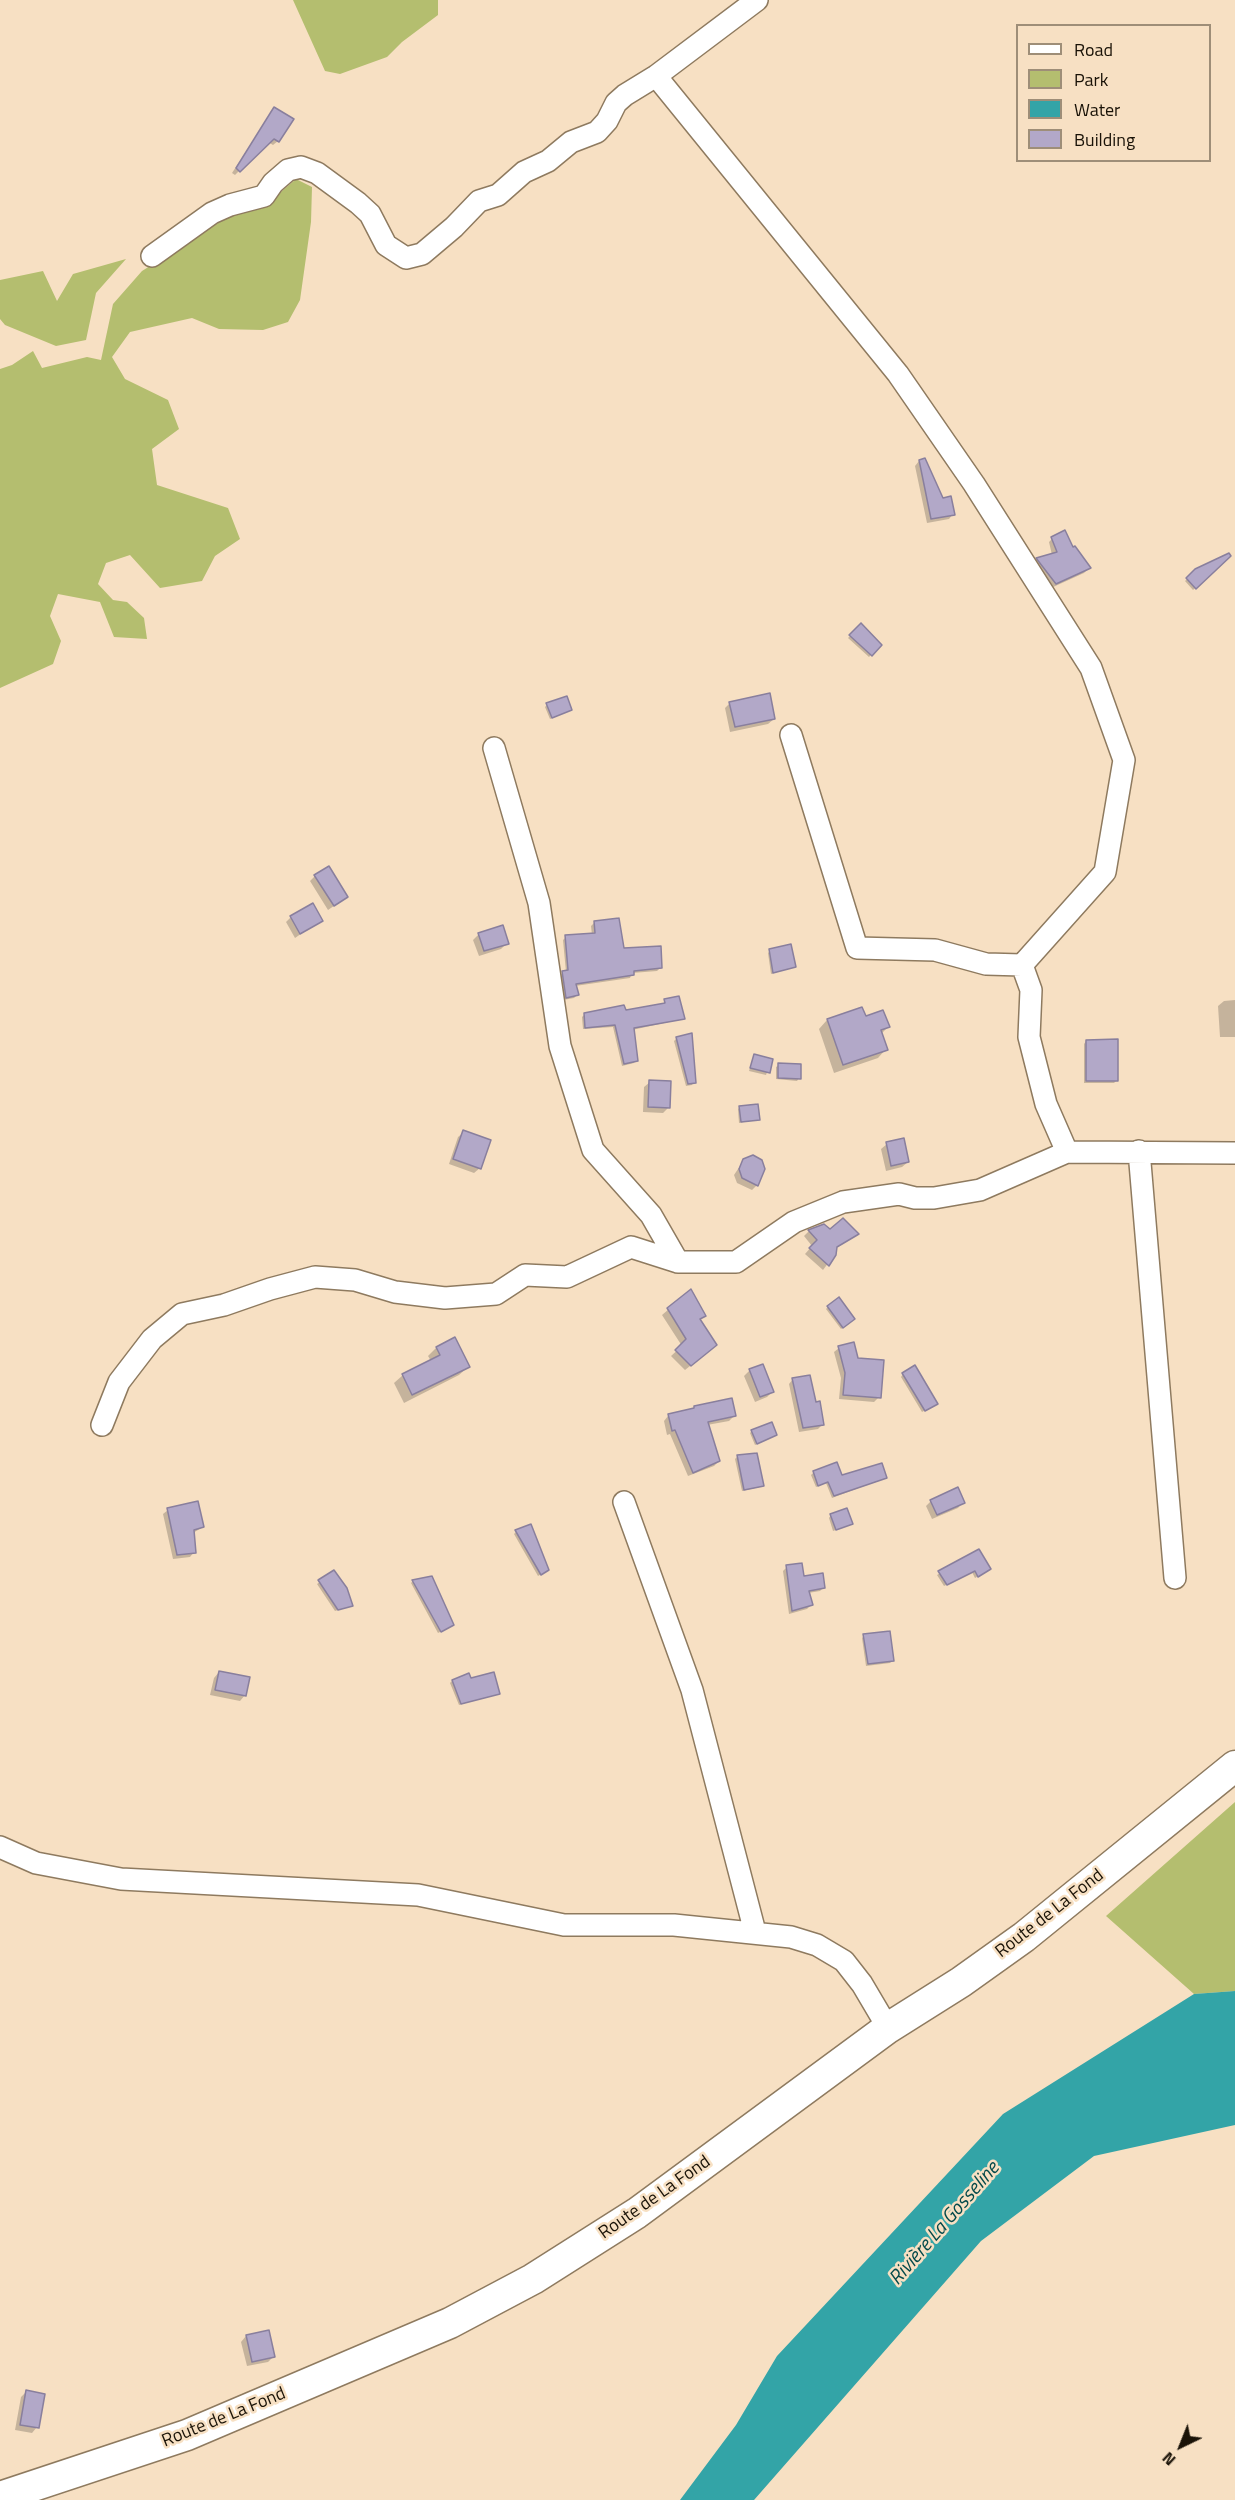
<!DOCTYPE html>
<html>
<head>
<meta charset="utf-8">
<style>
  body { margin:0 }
  #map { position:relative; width:1235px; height:2500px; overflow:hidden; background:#f7e0c3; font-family:"Titillium Web",sans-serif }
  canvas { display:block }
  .legend { position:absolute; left:1016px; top:24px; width:195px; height:138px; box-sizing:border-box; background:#f7e0c3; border:2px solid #9e8e78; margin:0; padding:8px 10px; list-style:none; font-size:18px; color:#191207 }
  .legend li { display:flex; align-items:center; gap:12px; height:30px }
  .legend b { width:30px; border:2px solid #9e8e78 }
  .north { position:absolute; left:1151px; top:2416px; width:60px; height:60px; -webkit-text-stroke:4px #f7e0c3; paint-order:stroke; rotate:223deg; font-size:16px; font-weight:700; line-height:24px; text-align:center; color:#191207 }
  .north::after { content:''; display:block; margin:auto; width:21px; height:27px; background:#191207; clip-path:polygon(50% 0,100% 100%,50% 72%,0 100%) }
</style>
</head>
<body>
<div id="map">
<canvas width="1235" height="2500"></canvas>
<ul class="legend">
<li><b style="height:8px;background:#fff"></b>Road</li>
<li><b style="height:16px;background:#b4be6f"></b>Park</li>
<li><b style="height:16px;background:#33a4a7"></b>Water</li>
<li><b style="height:16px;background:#b2a8c8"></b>Building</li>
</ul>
<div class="north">N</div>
</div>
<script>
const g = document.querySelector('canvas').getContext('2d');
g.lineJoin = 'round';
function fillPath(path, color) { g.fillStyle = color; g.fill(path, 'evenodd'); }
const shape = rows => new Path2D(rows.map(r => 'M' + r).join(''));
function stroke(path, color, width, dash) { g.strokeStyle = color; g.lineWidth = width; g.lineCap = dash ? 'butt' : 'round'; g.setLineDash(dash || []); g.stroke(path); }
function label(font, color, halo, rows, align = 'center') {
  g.font = font + ' "Titillium Web",sans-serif'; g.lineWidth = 5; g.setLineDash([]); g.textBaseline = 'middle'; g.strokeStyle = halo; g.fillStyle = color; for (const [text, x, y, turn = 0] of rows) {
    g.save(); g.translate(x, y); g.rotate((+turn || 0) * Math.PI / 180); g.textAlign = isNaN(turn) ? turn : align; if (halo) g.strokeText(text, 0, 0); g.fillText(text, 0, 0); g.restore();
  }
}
fillPath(shape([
  [293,0,438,0,438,15,402,42,387,57,340,74,325,71],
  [296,179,312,187,311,222,300,300,288,322,263,330,219,329,192,318,130,332,112,357,125,379,168,400,179,429,152,449,157,485,228,508,240,539,215,556,202,581,160,588,130,555,106,563,98,584,113,600,127,602,144,618,147,639,114,637,100,602,58,594,50,616,61,641,53,664,0,688,0,369,12,365,33,351,42,368,87,357,101,360,113,304,142,271,234,213,262,208],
  [126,259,96,293,86,340,56,346,5,325,0,319,0,280,43,271,57,301,73,274],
  [1235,1802,1235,1991,1194,1994,1106,1916]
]), '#b4be6f');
fillPath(shape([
  [1235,1991,1235,2125,1094,2156,981,2241,754,2500,680,2500,736,2425,777,2356,1003,2114,1194,1994]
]), '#33a4a7');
fillPath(shape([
  [274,109,278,141,273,145,268,142,235,175,232,173],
  [919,461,953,514,949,519,927,523,915,466],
  [1054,537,1072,549,1089,568,1084,573,1051,588,1032,563,1037,559,1052,555,1049,542],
  [1227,558,1193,590,1185,581,1196,571],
  [861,625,880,645,869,657,848,638],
  [730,703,774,719,768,724,730,732,725,708],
  [547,705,571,710,550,719,545,707],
  [315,876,347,897,328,910,310,881],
  [291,917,321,920,295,938,286,922],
  [594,923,622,950,660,968,657,971,632,973,630,978,575,986,577,995,574,998,563,1000,560,975,566,972,563,940,566,937,592,935,591,926],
  [479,934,507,943,501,949,479,956,473,940],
  [770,951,794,966,771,974,768,953],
  [665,1000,683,1019,632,1030,636,1060,634,1063,622,1066,613,1027,583,1029,582,1017,584,1015,624,1012,663,1005],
  [1235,1000,1235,1037,1220,1037,1218,1006,1224,1001],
  [861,1008,865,1018,888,1027,881,1034,886,1049,878,1058,834,1073,819,1029,827,1020],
  [677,1038,694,1082,692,1085,686,1086,674,1041],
  [1086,1041,1117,1080,1114,1083,1084,1083,1084,1044],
  [754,1056,772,1060,766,1075,749,1071],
  [779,1065,799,1078,797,1081,776,1079,776,1067],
  [650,1082,668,1108,663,1113,643,1112,644,1087],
  [740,1107,758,1119,739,1123,738,1109],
  [464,1132,480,1168,474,1173,449,1164,458,1137],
  [887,1144,908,1162,902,1167,886,1171,881,1149],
  [744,1160,757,1185,752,1190,737,1183,734,1175],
  [824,1225,830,1232,857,1234,835,1249,835,1254,823,1270,805,1254,812,1246,804,1236,809,1231],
  [690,1291,705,1316,699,1321,710,1350,685,1370,671,1356,682,1346,662,1315],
  [828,1307,851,1321,841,1329,826,1309],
  [436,1348,468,1367,459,1375,404,1403,394,1383,403,1375,431,1361,428,1356],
  [839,1348,857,1360,879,1397,874,1402,839,1399,841,1378,834,1352],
  [750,1370,772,1392,767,1397,755,1402,744,1376],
  [903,1374,936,1404,922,1412,901,1377],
  [793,1379,822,1425,818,1429,799,1432,789,1384],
  [695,1407,734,1416,729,1421,707,1425,719,1461,714,1466,688,1476,670,1434,667,1435,664,1421,668,1416,692,1410],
  [752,1431,776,1435,755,1445,750,1433],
  [737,1457,762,1485,760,1487,742,1491,735,1459],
  [814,1472,841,1477,883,1479,832,1498,826,1483,816,1487,811,1475],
  [931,1501,963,1502,958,1508,932,1519,926,1506],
  [168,1510,203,1527,193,1533,194,1552,190,1557,173,1559,163,1514],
  [831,1515,851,1524,833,1531,829,1518],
  [516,1532,548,1570,545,1572,538,1576,514,1534],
  [978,1551,987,1571,975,1578,972,1572,944,1586,937,1575],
  [787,1567,803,1578,824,1587,820,1591,808,1593,811,1605,807,1609,789,1614,783,1571],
  [334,1572,351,1605,335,1611,317,1584],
  [413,1581,450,1627,438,1633,411,1583],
  [864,1636,892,1661,890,1663,866,1666,862,1638],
  [219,1672,245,1695,240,1701,210,1695,214,1678],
  [470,1679,498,1693,459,1705,450,1683,452,1681],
  [246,2336,274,2356,268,2362,247,2366,241,2342],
  [26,2392,37,2427,32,2433,15,2430,21,2397]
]), '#0003');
const building = shape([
  [274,107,294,119,279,142,274,139,240,172,236,168,274,107],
  [925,458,943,498,951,496,955,515,931,519,919,460,925,458],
  [1065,530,1073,547,1075,546,1091,568,1056,584,1036,558,1057,552,1051,537,1065,530],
  [1229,553,1231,556,1196,589,1186,578,1195,569,1229,553],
  [861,623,882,645,872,656,849,635,861,623],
  [770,693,775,719,735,727,729,702,770,693],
  [567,696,572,710,552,718,546,703,567,696],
  [329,866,348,897,334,906,314,875,329,866],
  [313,903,323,921,300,934,290,916,313,903],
  [619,918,624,948,661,946,662,968,634,971,634,975,576,984,579,995,566,998,562,971,568,970,565,935,595,933,594,921,619,918],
  [503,925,509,944,484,951,478,933,503,925],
  [791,944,796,967,773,973,769,949,791,944],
  [679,996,685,1019,634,1028,638,1061,624,1064,615,1025,585,1028,584,1013,624,1005,626,1010,665,1003,664,999,679,996],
  [862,1007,866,1016,883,1010,890,1027,881,1030,888,1050,843,1065,827,1019,862,1007],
  [692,1033,696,1083,688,1084,676,1037,692,1033],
  [1118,1039,1118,1081,1086,1081,1086,1040,1118,1039],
  [754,1054,773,1059,770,1073,750,1068,754,1054],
  [778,1063,801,1064,801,1079,778,1078,778,1063],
  [649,1080,671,1081,670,1108,648,1107,649,1080],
  [758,1104,760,1120,741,1122,739,1106,758,1104],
  [463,1130,491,1140,481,1169,453,1159,463,1130],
  [904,1138,909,1162,891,1166,886,1142,904,1138],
  [753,1155,762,1160,765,1169,758,1186,742,1178,739,1169,743,1159,753,1155],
  [843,1218,859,1234,837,1247,836,1255,829,1266,809,1248,817,1240,808,1230,824,1224,830,1229,843,1218],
  [691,1289,706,1316,700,1319,717,1345,691,1366,675,1350,686,1339,667,1308,691,1289],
  [839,1297,855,1319,843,1328,827,1306,839,1297],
  [455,1337,470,1367,412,1395,402,1374,440,1355,436,1347,455,1337],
  [854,1342,858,1358,884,1360,881,1398,843,1395,845,1373,838,1346,854,1342],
  [763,1364,774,1392,760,1397,749,1369,763,1364],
  [915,1365,938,1404,925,1411,902,1373,915,1365],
  [810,1375,816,1402,820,1401,824,1425,803,1428,792,1378,810,1375],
  [732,1398,736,1416,708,1422,720,1461,693,1473,675,1430,672,1431,668,1414,694,1408,694,1406,732,1398],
  [772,1422,777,1435,757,1444,751,1430,772,1422],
  [757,1453,764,1486,744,1490,737,1455,757,1453],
  [837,1462,842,1475,882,1463,887,1478,834,1496,828,1482,818,1486,813,1471,837,1462],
  [958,1487,965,1503,937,1515,930,1500,958,1487],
  [198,1501,204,1527,194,1530,196,1553,177,1555,167,1508,198,1501],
  [847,1508,853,1524,836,1530,830,1514,847,1508],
  [531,1524,549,1570,541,1575,515,1530,531,1524],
  [979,1549,991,1569,978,1577,975,1571,947,1585,938,1571,979,1549],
  [802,1563,804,1576,823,1573,825,1588,809,1591,813,1605,792,1611,786,1565,802,1563],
  [334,1570,347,1588,353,1606,338,1610,318,1580,334,1570],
  [432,1576,454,1625,441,1632,412,1580,432,1576],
  [890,1631,894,1661,868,1664,863,1634,890,1631],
  [219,1671,250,1677,246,1696,215,1690,219,1671],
  [494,1672,500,1694,461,1704,452,1680,469,1673,471,1678,494,1672],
  [269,2330,275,2357,252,2362,246,2335,269,2330],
  [26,2390,45,2394,39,2428,20,2425,26,2390]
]);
fillPath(building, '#b2a8c8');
stroke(building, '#897f9d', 1.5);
const street = shape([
  [656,76,898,374,974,484,1091,668,1124,760,1105,872,1022,965,1031,990,1029,1037,1046,1104,1067,1152],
  [152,256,212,213,230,205,264,196,273,183,288,170,301,167,317,173,358,203,370,214,386,245,406,258,422,254,454,227,479,201,498,195,524,172,548,161,571,142,597,132,607,121,616,103,625,95,656,76,757,0],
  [791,735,857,948,935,950,986,964,1022,965],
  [494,748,539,903,560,1046,593,1150,651,1215,678,1262,736,1262,794,1222,843,1202,899,1194,915,1198,934,1198,980,1190,1067,1152,1235,1153],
  [1139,1151,1175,1578],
  [102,1425,119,1382,152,1339,182,1314,224,1305,270,1289,315,1277,355,1280,395,1292,445,1298,496,1294,525,1275,567,1277,631,1247,678,1262],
  [624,1502,692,1690,755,1932],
  [0,1847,36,1863,121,1879,418,1895,564,1925,674,1925,791,1937,817,1945,844,1961,862,1984,888,2028]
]);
const secondary = shape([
  [0,2497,187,2435,450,2323,533,2279,637,2213,888,2028,961,1982,1024,1937,1235,1766]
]);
stroke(street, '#8e7a5f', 24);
stroke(secondary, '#8e7a5f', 33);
stroke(street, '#fff', 21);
stroke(secondary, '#fff', 30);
label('18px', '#191207', '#f7e0c3', [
  ["Route de La Fond",1050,1914,-38],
  ["Route de La Fond",655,2198,-35],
  ["Route de La Fond",224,2418,-22]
]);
label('italic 20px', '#054a4b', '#f7e0c3', [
  ["Rivière La Gosseline",945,2224,-49]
]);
</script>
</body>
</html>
